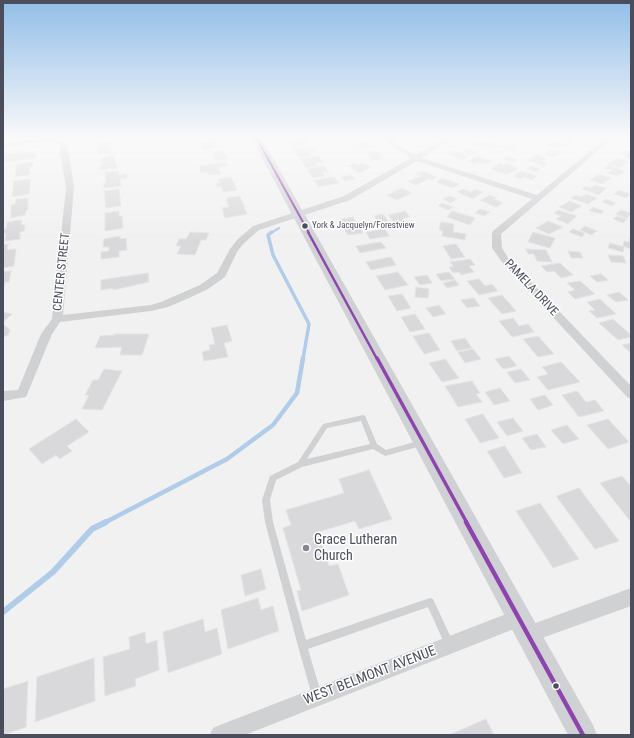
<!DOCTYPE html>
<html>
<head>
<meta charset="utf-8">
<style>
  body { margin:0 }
  #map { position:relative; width:634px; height:738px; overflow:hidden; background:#f1f1f1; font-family:"Roboto Condensed",sans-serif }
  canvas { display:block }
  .frame { position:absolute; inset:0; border:4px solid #4a4e5c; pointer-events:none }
</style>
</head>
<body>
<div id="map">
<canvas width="634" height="738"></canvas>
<div class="frame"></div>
</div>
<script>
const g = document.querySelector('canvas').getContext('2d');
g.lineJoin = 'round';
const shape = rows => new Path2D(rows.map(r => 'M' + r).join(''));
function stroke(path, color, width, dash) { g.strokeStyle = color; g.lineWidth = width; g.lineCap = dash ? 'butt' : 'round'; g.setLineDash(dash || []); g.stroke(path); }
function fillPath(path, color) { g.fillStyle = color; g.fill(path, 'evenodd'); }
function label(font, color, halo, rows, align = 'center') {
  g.font = font + ' "Roboto Condensed",sans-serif'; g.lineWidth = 3; g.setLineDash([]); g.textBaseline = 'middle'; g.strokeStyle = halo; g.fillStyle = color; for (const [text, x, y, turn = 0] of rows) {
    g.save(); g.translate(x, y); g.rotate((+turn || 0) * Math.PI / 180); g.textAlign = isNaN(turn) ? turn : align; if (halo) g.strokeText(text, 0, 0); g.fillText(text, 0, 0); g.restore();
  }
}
stroke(shape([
  [271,233,279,228]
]), '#b1cce8', 2.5);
stroke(shape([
  [272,232,268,235,273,255,309,324,303,359]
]), '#b1cce8', 3.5);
stroke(shape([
  [104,523,227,459,273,425,297,393,303,358]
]), '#b1cce8', 4.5);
stroke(shape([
  [3,612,53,572,92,529,106,522]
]), '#b1cce8', 6);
const building = shape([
  [560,137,573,137,570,140,575,141,572,144,557,139,560,137],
  [219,138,223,143,214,144,217,147,203,150,200,146,203,146,200,142,219,138],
  [306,138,310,143,303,144,305,147,293,148,288,141,306,138],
  [486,140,498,146,491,149,473,143,477,141,482,143,486,140],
  [110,141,112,152,98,154,97,150,99,149,98,143,110,141],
  [365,141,371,147,361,149,355,142,365,141],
  [556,141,571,145,567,147,562,146,559,148,549,145,556,141],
  [505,145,515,148,511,151,500,147,505,145],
  [312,147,316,152,309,153,311,156,300,157,294,150,312,147],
  [467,149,476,152,470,155,462,151,467,149],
  [553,149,563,152,553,157,543,154,553,149],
  [625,150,631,152,631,159,624,157,627,155,621,153,625,150],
  [36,151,36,158,3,162,3,155,36,151],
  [224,151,228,159,216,161,212,152,224,151],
  [377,151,384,159,373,160,367,153,377,151],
  [454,151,469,156,463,160,447,154,454,151],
  [536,155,546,158,542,161,547,163,543,166,528,160,536,155],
  [114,156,117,168,101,170,100,166,103,165,102,158,114,156],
  [319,156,323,162,315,163,318,166,306,168,300,159,319,156],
  [477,156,491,161,486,164,479,162,475,164,468,161,477,156],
  [507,156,516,160,511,162,502,159,507,156],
  [617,158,628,162,619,168,608,164,617,158],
  [33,162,33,166,30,167,29,175,15,177,17,164,33,162],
  [226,162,228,166,218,167,221,174,209,175,208,172,201,173,199,166,226,162],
  [354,163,359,165,362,163,371,167,360,173,351,169,353,168,348,166,354,163],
  [500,163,503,165,506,163,518,168,507,175,491,169,500,163],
  [608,165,625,171,618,176,607,173,611,170,604,168,608,165],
  [325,166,329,172,322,173,325,176,313,178,307,169,325,166],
  [531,166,540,169,536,172,526,169,531,166],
  [118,171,119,175,127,174,127,178,120,179,121,186,104,188,103,183,106,183,105,172,118,171],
  [423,171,437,177,431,180,416,174,423,171],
  [521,171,537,176,532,180,524,177,521,179,513,176,521,171],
  [599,174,611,178,602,184,590,180,599,174],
  [351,175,355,179,345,181,342,177,351,175],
  [421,176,429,179,416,185,408,181,421,176],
  [231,177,237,190,223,192,221,186,217,187,216,184,220,183,218,179,231,177],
  [334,177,339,183,318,187,314,180,334,177],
  [442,178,459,184,453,188,436,182,442,178],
  [31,179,29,194,12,197,14,181,31,179],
  [595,185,606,188,599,195,582,189,585,186,591,188,595,185],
  [402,188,412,193,397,200,387,195,402,188],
  [119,189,121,206,106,208,104,191,119,189],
  [463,189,471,192,475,189,483,192,473,199,457,192,463,189],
  [619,190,630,194,626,198,614,194,619,190],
  [586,194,597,198,588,204,571,198,575,195,581,197,586,194],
  [490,195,497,198,494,199,503,203,496,207,480,200,490,195],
  [240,196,247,214,225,218,222,208,229,207,226,198,240,196],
  [450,196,457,199,451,203,443,199,450,196],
  [28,198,28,209,26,211,25,215,11,218,11,205,15,204,16,199,28,198],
  [606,199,616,203,612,206,602,202,606,199],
  [570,201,582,206,571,212,559,207,570,201],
  [442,203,453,207,448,210,438,206,442,203],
  [593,207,604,211,601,214,589,211,593,207],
  [480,209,490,212,485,216,475,213,480,209],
  [558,210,577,216,568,224,556,219,561,216,554,213,558,210],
  [621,210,631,213,631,214,627,218,616,214,621,210],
  [119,211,119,216,122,216,123,228,105,231,105,213,119,211],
  [405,211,410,217,403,218,405,222,394,223,388,215,405,211],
  [452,211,475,218,470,225,447,217,452,211],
  [383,214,390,223,381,225,374,216,383,214],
  [617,216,627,219,623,223,613,219,617,216],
  [353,217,363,233,348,235,338,220,353,217],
  [22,220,21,225,25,225,24,231,20,232,20,239,5,241,6,233,3,234,3,229,6,229,7,222,22,220],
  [548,221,563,227,549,234,536,228,548,221],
  [441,222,454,224,453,232,466,234,465,240,442,236,443,231,439,230,441,222],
  [585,226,597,231,591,235,580,230,585,226],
  [385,229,389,236,370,239,366,232,385,229],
  [573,229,585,233,582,237,569,232,573,229],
  [190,232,209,233,206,240,201,240,195,255,177,254,181,246,176,246,179,239,186,239,190,232],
  [533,232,555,238,550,248,528,242,533,232],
  [120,236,120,239,126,238,127,250,119,251,119,257,101,259,101,252,109,251,109,247,103,247,104,239,120,236],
  [630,238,631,249,623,246,624,241,629,242,630,238],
  [381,242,386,248,360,253,356,246,381,242],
  [610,243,624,247,623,252,608,248,610,243],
  [8,244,7,250,16,249,14,266,3,268,3,245,8,244],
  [456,244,465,257,451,259,443,246,456,244],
  [526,249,546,250,552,262,537,261,534,254,528,254,526,249],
  [568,251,580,252,583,258,571,258,568,251],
  [608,255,623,256,626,263,611,262,608,255],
  [391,257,396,265,371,270,366,262,391,257],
  [470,259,475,265,469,266,474,272,461,275,459,272,453,273,449,267,454,267,450,262,470,259],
  [560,263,573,275,561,278,554,271,547,272,541,266,560,263],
  [11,271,9,282,5,282,3,291,3,272,11,271],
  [398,272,408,285,385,290,376,276,398,272],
  [449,272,455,279,441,281,436,274,449,272],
  [148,273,149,282,113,290,113,288,101,290,101,280,148,273],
  [601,274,608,280,597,282,590,276,601,274],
  [427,275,432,283,420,285,414,277,427,275],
  [479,279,485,286,492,284,498,291,479,295,467,281,479,279],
  [455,280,459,285,447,288,443,283,455,280],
  [580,281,595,294,575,299,568,292,575,290,567,283,580,281],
  [416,287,429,289,428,298,415,297,416,287],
  [619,292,628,300,616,302,607,295,619,292],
  [402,294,411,308,397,311,388,296,402,294],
  [502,295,516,311,502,314,488,298,502,295],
  [474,298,480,306,467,308,461,300,474,298],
  [600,299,616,314,597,318,589,311,595,310,587,302,600,299],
  [439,305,446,314,433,317,426,308,439,305],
  [3,312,12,314,3,322,3,312],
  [415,314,425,329,410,332,401,317,415,314],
  [513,318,519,326,528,324,534,332,512,337,499,321,513,318],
  [613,319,631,335,631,337,618,340,599,323,613,319],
  [3,324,10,330,8,335,3,337,3,324],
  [227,325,232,341,224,343,228,357,204,361,202,352,210,350,209,345,215,344,211,328,227,325],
  [429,333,440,350,424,354,413,336,429,333],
  [115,334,149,334,142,355,120,355,122,347,95,348,100,336,115,335,115,334],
  [538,336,554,354,538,357,523,339,538,336],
  [465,338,472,348,457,351,451,341,465,338],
  [631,343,631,353,622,345,631,343],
  [473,349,481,359,465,363,458,352,473,349],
  [509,356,517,366,503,369,495,359,509,356],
  [445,359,459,378,442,382,429,363,445,359],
  [561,362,580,382,548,390,537,377,548,374,542,367,561,362],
  [104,369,122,371,102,410,82,409,89,395,85,395,93,380,98,380,104,369],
  [521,369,530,380,515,383,507,372,521,369],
  [472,381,480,393,476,394,482,402,458,407,445,386,472,381],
  [500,388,510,401,494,405,485,392,500,388],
  [577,391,586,402,595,400,604,411,579,417,562,395,577,391],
  [545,395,553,405,538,410,530,399,545,395],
  [483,414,499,438,480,443,465,419,483,414],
  [513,418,523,431,507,436,497,422,513,418],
  [76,419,89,432,67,446,72,451,60,459,56,455,42,464,29,449,76,419],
  [608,419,629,442,608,449,587,425,608,419],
  [567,425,579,439,563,444,551,430,567,425],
  [537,434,546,447,531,450,522,438,537,434],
  [505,446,522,473,504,478,487,451,505,446],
  [369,470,392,519,359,529,355,521,318,532,329,566,338,564,349,595,302,611,297,591,301,590,283,528,291,525,286,510,344,493,339,479,369,470],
  [622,476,631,486,631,522,600,483,622,476],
  [579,488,619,541,595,549,556,496,579,488],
  [540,503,579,559,553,568,516,511,540,503],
  [261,569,266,589,245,596,241,575,261,569],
  [258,598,261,610,273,606,279,631,228,649,221,610,258,598],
  [203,619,205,632,217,628,222,654,168,673,163,632,203,619],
  [145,632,146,644,157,640,159,670,135,679,136,686,105,696,103,657,130,649,129,637,145,632],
  [94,658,95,701,35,722,37,677,94,658],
  [28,681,26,727,3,735,3,689,28,681],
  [486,719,494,735,449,735,486,719]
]);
fillPath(building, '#d9d9db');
stroke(building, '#e3e3e4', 1);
fillPath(shape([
  [363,415,365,416,366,418,377,444,386,450,421,440,423,441,424,443,423,445,421,446,385,456,373,449,302,467,276,480,270,500,273,522,306,640,430,598,433,599,454,644,452,647,449,649,446,647,428,607,308,649,322,696,320,699,317,701,314,699,312,696,298,646,265,522,262,500,270,476,298,462,323,424,363,415],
  [361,421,370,444,307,459,327,428,361,421]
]), '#d0d1d3');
fillPath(shape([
  [51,137,64,142,68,146,74,188,63,315,151,305,161,302,200,285,217,273,230,249,237,240,253,226,344,196,411,158,391,146,383,137,390,137,395,144,416,155,447,137,455,137,422,158,537,195,607,137,614,137,501,234,502,248,508,258,631,386,631,399,627,397,502,262,492,248,492,233,493,231,532,199,417,161,350,200,259,230,243,244,237,252,225,277,208,289,189,298,168,307,151,311,60,322,52,334,26,397,3,401,3,391,18,390,41,334,52,319,66,188,59,144,50,141,3,147,3,143,51,137],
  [631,588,631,606,528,643,522,640,519,634,522,628,631,588],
  [519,609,525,612,528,618,525,624,519,627,245,735,210,735,213,728,220,725,519,609]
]), '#d0d1d3');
fillPath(shape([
  [251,137,261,137,593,725,597,735,568,735,251,137]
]), '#d0d1d5');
stroke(shape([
  [256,137,309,233]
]), '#8e44ad', 2);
stroke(shape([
  [308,232,377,359]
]), '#8e44ad', 2.5);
stroke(shape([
  [377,358,467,523]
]), '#8e44ad', 3.5);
stroke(shape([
  [466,522,583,735]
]), '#8e44ad', 4.5);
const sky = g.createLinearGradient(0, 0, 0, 241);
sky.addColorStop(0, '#92bee8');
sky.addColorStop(0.57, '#f9f9f9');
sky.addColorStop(1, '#f9f9f900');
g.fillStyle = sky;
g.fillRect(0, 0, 634, 241);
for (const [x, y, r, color] of [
  [305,226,3.5,"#4a4e5c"],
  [306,548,4,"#848790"],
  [556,686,3.5,"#4a4e5c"]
]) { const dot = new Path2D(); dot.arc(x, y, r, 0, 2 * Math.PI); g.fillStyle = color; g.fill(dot); stroke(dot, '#fff', 1.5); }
label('9px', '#4a4e5c', '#fff', [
  ["York & Jacquelyn/Forestview",312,226]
], 'left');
label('12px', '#4a4e5c', '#fff', [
  ["CENTER STREET",62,272,-84],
  ["PAMELA DRIVE",531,288,47]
]);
label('14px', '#4a4e5c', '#fff', [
  ["Grace Lutheran",314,540],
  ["Church",314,556]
], 'left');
label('14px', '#4a4e5c', '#fff', [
  ["WEST BELMONT AVENUE",370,676,-21]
]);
</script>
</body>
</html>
